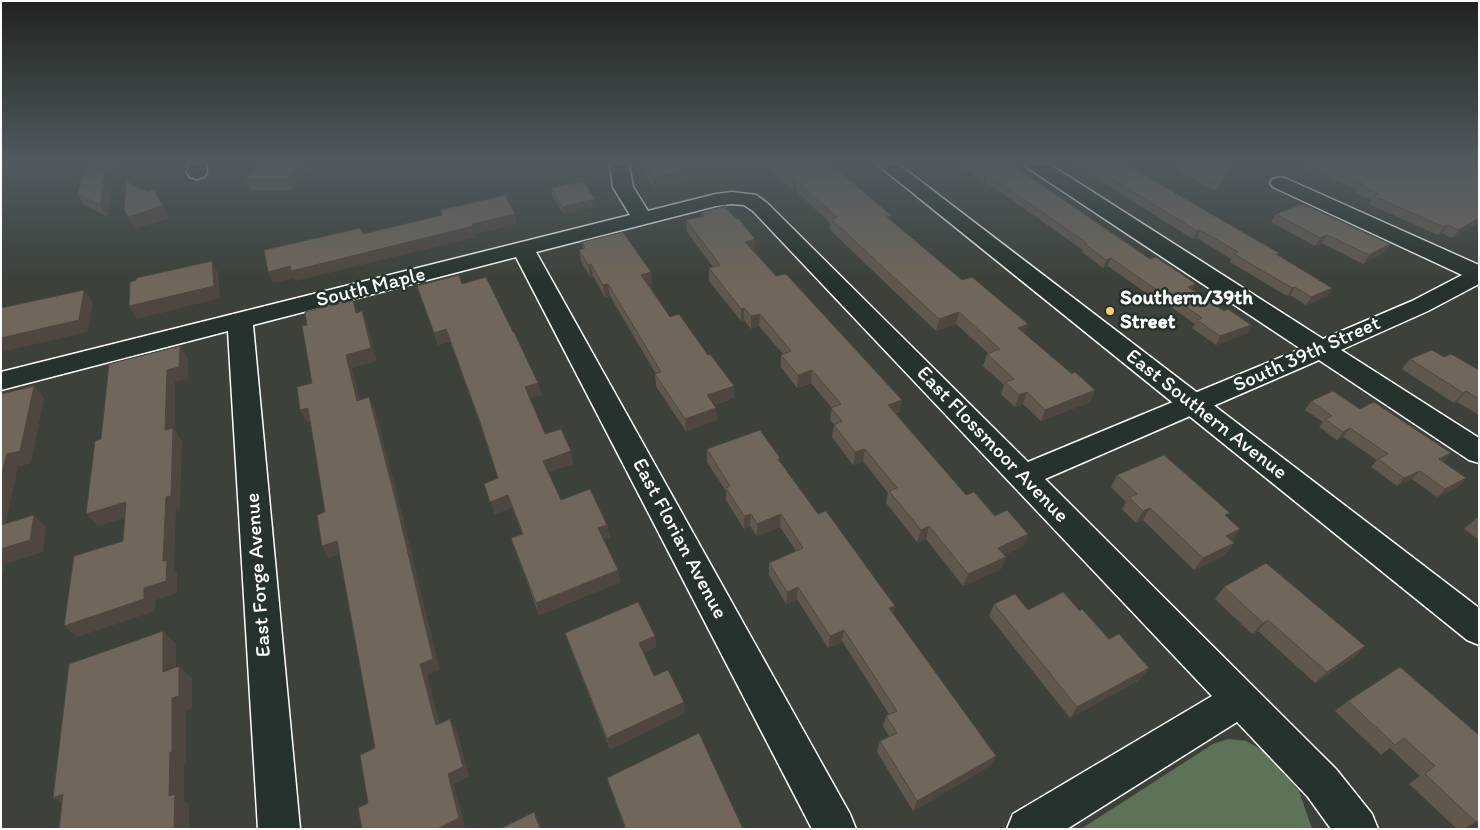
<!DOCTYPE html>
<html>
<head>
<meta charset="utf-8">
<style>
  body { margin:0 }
  #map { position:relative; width:1480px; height:830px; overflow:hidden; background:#3c423a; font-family:Itim,sans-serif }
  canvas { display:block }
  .frame { position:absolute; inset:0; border:2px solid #fff; pointer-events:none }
</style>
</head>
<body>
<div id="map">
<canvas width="1480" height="830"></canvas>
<div class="frame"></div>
</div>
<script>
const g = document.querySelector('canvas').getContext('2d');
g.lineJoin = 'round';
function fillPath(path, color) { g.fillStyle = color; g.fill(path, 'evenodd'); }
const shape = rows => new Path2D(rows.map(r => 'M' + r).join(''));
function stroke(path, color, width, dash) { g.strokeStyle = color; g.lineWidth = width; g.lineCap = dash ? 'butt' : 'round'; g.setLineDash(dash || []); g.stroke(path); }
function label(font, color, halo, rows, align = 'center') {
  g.font = font + ' Itim,sans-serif'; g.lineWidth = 5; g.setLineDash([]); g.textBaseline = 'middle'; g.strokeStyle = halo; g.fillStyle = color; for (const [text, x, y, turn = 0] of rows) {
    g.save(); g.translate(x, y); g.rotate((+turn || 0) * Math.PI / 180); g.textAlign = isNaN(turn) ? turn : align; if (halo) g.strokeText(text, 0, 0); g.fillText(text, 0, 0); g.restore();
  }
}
fillPath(shape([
  [1228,739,1246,741,1264,751,1299,791,1312,829,1081,829,1213,744]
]), '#5d7357');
const minor = shape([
  [188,164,206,164,207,173,204,177,197,179,190,177,187,173,188,164],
  [610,164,629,164,633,187,648,211,716,194,732,192,756,195,767,203,1028,462,1301,349,1028,168,1026,164,1049,164,1323,339,1412,301,1462,275,1273,187,1270,183,1273,179,1280,177,1287,179,1479,265,1479,284,1428,311,1341,350,1479,438,1479,463,1469,460,1319,360,1045,479,1336,769,1372,814,1378,829,1331,829,1308,797,1237,722,1067,829,1007,829,1013,814,1212,696,753,211,744,205,732,204,716,206,536,252,850,814,856,829,812,829,516,257,253,325,300,829,258,829,228,331,1,390,1,372,630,215,613,187,610,164]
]);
const major = shape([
  [877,164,898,164,1479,608,1479,645,1467,640,877,164]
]);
stroke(minor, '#fff', 3);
stroke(major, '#fff', 3);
fillPath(minor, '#26332d');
fillPath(major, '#26332d');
fillPath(shape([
  [309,164,291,190,251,190,246,180],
  [643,164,831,164,891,221,1072,374,1095,390,1090,402,1041,421,1023,404,1015,407,1001,394,1004,385,983,366,987,354,988,353,956,324,936,331,830,230,830,223,796,191,794,192,772,172,745,175,743,173,653,188,644,173],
  [958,164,1011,164,1224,311,1251,325,1247,333,1216,345,1192,328,1195,324,1164,302,1160,303,1108,266,1103,268,1082,252,1083,250,986,182,983,183],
  [1073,164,1125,164,1279,253,1277,255,1332,288,1327,296,1306,305,1290,295,1287,296,1230,262,1231,259,1197,238,1193,239],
  [1181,164,1234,164,1215,191,1179,171],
  [1300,164,1479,164,1479,222,1452,238,1442,233,1438,235,1369,204,1372,200,1355,193,1356,190],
  [132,165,100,171,112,184,107,216,84,205,77,194,89,166],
  [551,188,596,207,564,214,552,196],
  [701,212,736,219,755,239,755,251,754,251,899,412,895,414,966,495,995,516,1028,534,1023,546,1004,555,1006,557,1001,569,963,586,926,539,917,542,886,503,888,493,863,461,853,465,832,437,834,425,830,420,832,408,811,383,797,388,781,367,781,355,783,354,759,326,751,329,744,320,741,321,709,281,709,268,713,267,687,232,686,220,701,217],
  [1276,214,1390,244,1385,252,1363,264,1322,243,1315,246,1271,222],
  [582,242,652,285,649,285,670,317,708,355,734,386,734,398,715,405,717,420,686,431,656,386,655,374,656,374,610,296,605,297,593,276,590,277,581,261,579,250,583,249],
  [462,284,538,383,541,395,530,398,545,434,573,464,548,472,561,500,607,525,610,537,604,539,618,570,620,582,539,615,511,538,522,534,512,507,495,514,484,484,498,478,483,432,450,341,438,345,417,286],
  [1444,357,1479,370,1479,415,1457,402,1454,403,1402,369,1410,359],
  [1311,401,1360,409,1451,453,1443,462,1458,487,1437,497,1412,479,1397,486,1371,467,1377,460,1343,437,1337,440,1319,427,1323,422,1305,410],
  [707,449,780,462,818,514,895,606,893,614,996,756,990,766,913,811,877,752,880,741,889,736,883,726,886,716,889,714,842,641,828,648,797,599,786,604,769,575,769,563,796,551,780,527,757,536,750,526,744,529,726,500,726,491,707,462],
  [1117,475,1227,517,1232,541,1234,543,1225,555,1194,570,1143,520,1136,523,1122,509,1126,502,1111,487],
  [1479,516,1479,540,1464,529],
  [1224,587,1365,646,1353,658,1315,683,1258,631,1252,634,1215,599],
  [994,604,1028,610,1141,679,1070,718,989,616],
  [565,633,655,636,656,647,644,653,654,676,685,713,610,749,569,644],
  [1400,667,1476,822,1463,829,1457,829,1409,784,1420,776,1390,748,1381,755,1335,711,1348,701],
  [607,778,743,829,625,829]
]), '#61584d');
fillPath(shape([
  [132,164,132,165,93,172,88,165],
  [298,164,309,164,291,190,287,179],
  [732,164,743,164,743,173,653,188,652,177],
  [772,164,772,172,745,175,745,165],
  [1232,164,1234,164,1215,191,1219,184],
  [105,173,112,184,107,216,100,205],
  [987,174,986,182,983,183,985,175],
  [796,180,796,191,794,192,794,181],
  [595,199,596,207,564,214,562,207],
  [163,206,170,218,135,229,128,217],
  [515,214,517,224,475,234,476,237,296,281,294,278,273,283,268,272],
  [892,216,890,227,887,217],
  [1479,218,1479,222,1452,238,1458,230],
  [1448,225,1442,233,1438,235,1444,227],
  [1200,230,1197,238,1193,239,1197,231],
  [1327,235,1322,243,1315,246,1320,238],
  [755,239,755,251,745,254,745,242],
  [1390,244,1385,252,1363,264,1369,255],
  [1111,258,1108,266,1103,268,1106,260],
  [212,261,218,273,220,298,137,319,129,306],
  [591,264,593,276,590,277,588,265],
  [651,272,652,285,643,287,641,275],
  [608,284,610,296,605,297,603,285],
  [1196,284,1192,292,1188,287],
  [1295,287,1290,295,1287,296,1292,288],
  [1332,288,1327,296,1306,305,1311,297],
  [84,290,93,302,88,332,1,352,1,338],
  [1168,294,1164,302,1160,303,1164,295],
  [353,300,358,312,356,313],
  [744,308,744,320,741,321,741,309],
  [362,311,367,323,377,361,352,368,363,413,357,401,346,355],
  [959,312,956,324,936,331,939,319],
  [760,314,759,326,751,329,751,316],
  [1028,324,1024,336,1018,328],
  [1251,325,1247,333,1216,345,1220,336],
  [446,329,450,341,438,345,434,333],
  [180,346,188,359,188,379,175,382,175,430,182,441,180,508,176,509,174,568,177,572,177,593,156,600,155,611,77,637,64,626,144,588,163,561,166,497,165,430,167,370],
  [812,370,811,383,797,388,798,375],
  [538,383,541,395,529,399,525,387],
  [34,386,44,398,31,463,18,467,2,541,1,540,1,477,7,454],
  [734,386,734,398,708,408,707,395],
  [1095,390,1090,402,1041,421,1045,410],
  [1466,391,1457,402,1454,403,1463,393],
  [1027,392,1023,404,1015,407,1019,395],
  [369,397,375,409,401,510,440,670,427,675,443,736,436,725,420,664],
  [902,400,899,412,885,418,888,405],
  [308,408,314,420,307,422,300,410],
  [716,408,717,420,686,431,685,419],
  [1350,428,1343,437,1337,440,1343,432],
  [865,449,863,461,853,465,855,452],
  [571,451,573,464,546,473,543,461],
  [1451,453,1443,462,1431,468,1439,459],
  [1420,471,1412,479,1397,486,1404,478],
  [1466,478,1458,487,1437,497,1445,489],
  [508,495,512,507,495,514,490,502],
  [126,502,136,515,98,526,86,514],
  [1150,508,1143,520,1136,523,1143,511],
  [751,514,750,526,744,529,744,516],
  [781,514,780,527,757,536,757,524],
  [34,515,46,527,43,552,5,564,1,585,1,549],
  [607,525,610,537,601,540,598,528],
  [929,526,926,539,917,542,921,530],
  [1240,529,1232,541,1226,536],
  [1028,534,1023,546,993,560,998,548],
  [337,541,344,553,329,558,322,546],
  [1234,543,1225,555,1194,570,1203,558],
  [1006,557,1001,569,963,586,968,574],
  [618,570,620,582,539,615,536,603],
  [798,587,797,599,786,604,787,592],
  [895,606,892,617,889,608],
  [1268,620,1258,631,1252,634,1263,623],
  [844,630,842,641,828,648,830,636],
  [163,631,176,644,176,684,163,672],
  [655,636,656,647,641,654,639,643],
  [1365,646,1353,658,1315,683,1327,672],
  [179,666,192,678,192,708,186,711,186,763,184,764,184,801,189,805,189,829,174,829,169,796,170,752,172,698],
  [1149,668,1141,679,1070,718,1077,707],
  [684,702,685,713,610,749,607,738],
  [450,719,457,730,469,776,454,784,465,827,463,829,437,829],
  [996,756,990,766,913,811,917,801],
  [63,794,71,809,53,798],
  [534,812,538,818,541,829,540,829]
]), '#4f473f');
const building = shape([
  [259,164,298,164,287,179,246,180,259,164],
  [644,164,732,164,652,177,644,164],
  [776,164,831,164,892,216,887,217,962,280,972,277,1028,324,1018,328,1072,374,1075,372,1095,390,1045,410,1027,392,1019,395,1005,382,1014,379,987,354,1000,349,959,312,939,319,831,219,837,217,796,180,794,181,776,164],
  [970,164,1011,164,1150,259,1156,257,1196,284,1188,287,1224,311,1228,309,1251,325,1220,336,1197,320,1202,318,1168,294,1164,295,1111,258,1106,260,1085,244,1087,243,987,174,985,175,970,164],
  [1088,164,1125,164,1279,253,1276,254,1332,288,1311,297,1295,287,1292,288,1234,254,1238,252,1200,230,1197,231,1088,164],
  [1182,164,1232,164,1219,184,1182,164],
  [1321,164,1479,164,1479,218,1458,230,1448,225,1444,227,1374,196,1379,194,1360,185,1363,184,1321,164],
  [86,165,105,173,100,205,77,194,86,165],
  [126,181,148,192,154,190,163,206,128,217,124,209,126,181],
  [583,181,595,199,562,207,551,188,583,181],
  [505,195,515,214,472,224,473,226,291,271,290,266,268,272,264,250,360,228,363,234,442,215,440,210,505,195],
  [1303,204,1390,244,1369,255,1327,235,1320,238,1276,214,1303,204],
  [725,206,736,219,738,218,755,239,745,242,776,276,786,274,902,400,888,405,966,495,974,492,995,516,1007,510,1028,534,998,548,1006,557,968,574,929,526,921,530,889,491,897,488,865,449,855,452,834,425,842,421,831,408,841,404,812,370,798,375,781,355,791,351,760,314,751,316,744,308,741,309,709,268,720,265,686,220,704,216,701,212,725,206],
  [623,232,651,272,641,275,670,317,679,314,708,355,710,354,734,386,707,395,716,408,685,419,655,374,661,372,608,284,603,285,591,264,588,265,579,250,585,248,582,242,623,232],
  [212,261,214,286,129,306,130,282,136,280,136,278,212,261],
  [459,275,462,284,486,277,513,332,514,332,538,383,525,387,545,434,561,429,571,451,543,461,561,500,590,489,607,525,598,528,618,570,536,603,511,538,523,534,508,495,490,502,484,484,498,478,479,419,446,329,434,333,417,286,459,275],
  [84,290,79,320,1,338,1,308,84,290],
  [353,300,356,313,362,311,371,348,346,355,357,401,369,397,395,498,433,659,420,664,436,725,450,719,463,767,448,774,459,818,437,829,362,829,358,808,368,803,360,755,375,748,337,541,322,546,317,515,325,512,308,408,300,410,297,387,312,383,302,326,307,325,305,312,353,300],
  [180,346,179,367,167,370,165,430,173,428,171,496,166,497,163,561,167,560,166,581,144,588,144,599,64,626,74,556,123,541,126,502,86,514,95,441,101,439,109,364,180,346],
  [1432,350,1444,357,1451,354,1479,370,1479,399,1466,391,1463,393,1410,359,1432,350],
  [34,386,20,451,7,454,1,477,1,394,34,386],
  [1333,391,1360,409,1374,402,1451,453,1439,459,1466,478,1445,489,1420,471,1404,478,1378,459,1388,454,1350,428,1343,432,1325,419,1332,416,1311,401,1333,391],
  [760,430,780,458,778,459,818,514,826,511,895,606,889,608,996,756,917,801,880,741,897,733,886,716,897,711,844,630,830,636,798,587,787,592,769,563,803,548,781,514,757,524,751,514,744,516,726,488,730,486,707,449,760,430],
  [1164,455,1230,513,1225,515,1240,529,1226,536,1234,543,1203,558,1150,508,1143,511,1129,497,1137,494,1117,475,1164,455],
  [34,515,30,540,1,549,1,525,34,515],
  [1266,563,1365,646,1327,672,1268,620,1263,623,1224,587,1266,563],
  [1063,592,1080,611,1082,609,1109,639,1119,634,1149,668,1077,707,994,604,1015,594,1028,610,1063,592],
  [638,602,655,636,639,643,654,676,668,670,684,702,607,738,565,633,638,602],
  [163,631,163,672,179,666,179,696,172,698,172,752,170,752,169,796,175,794,174,829,59,829,63,794,53,798,69,664,163,631],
  [1400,667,1479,735,1479,820,1476,822,1425,774,1435,766,1404,738,1395,745,1348,701,1400,667],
  [699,733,743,829,626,829,607,778,699,733],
  [534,812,540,829,500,829,534,812]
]);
fillPath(building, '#71665a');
stroke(building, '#4f473f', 1);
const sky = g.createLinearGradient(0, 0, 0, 281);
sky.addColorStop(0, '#212420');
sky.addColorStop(0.58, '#505a60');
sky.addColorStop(1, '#505a6000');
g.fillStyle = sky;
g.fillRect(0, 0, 1480, 281);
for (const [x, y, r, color] of [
  [1110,311,5,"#ffd166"]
]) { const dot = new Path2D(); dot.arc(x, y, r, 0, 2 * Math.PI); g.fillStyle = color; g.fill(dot); stroke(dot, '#26332d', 2); }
label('21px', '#fff', '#26332d', [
  ["South Maple",371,288,-14],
  ["South 39th Street",1307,355,-24],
  ["East Southern Avenue",1206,415,38],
  ["East Flossmoor Avenue",992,445,46],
  ["East Florian Avenue",679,539,62],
  ["East Forge Avenue",259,575,-94]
]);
label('bold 21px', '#fff', '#26332d', [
  ["Southern/39th",1120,299],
  ["Street",1120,323]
], 'left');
</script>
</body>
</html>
